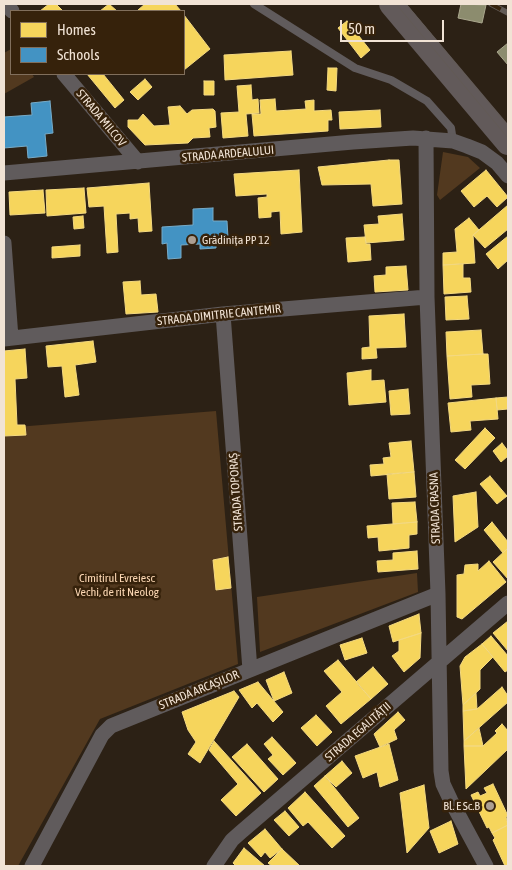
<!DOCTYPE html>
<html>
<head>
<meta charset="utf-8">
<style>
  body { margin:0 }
  #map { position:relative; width:512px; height:870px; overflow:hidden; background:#2c2115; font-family:"Asap Condensed",sans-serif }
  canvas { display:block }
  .frame { position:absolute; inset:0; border:5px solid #f1e3d5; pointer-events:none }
  .legend { position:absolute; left:10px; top:10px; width:175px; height:65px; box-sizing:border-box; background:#36220b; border:1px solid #816f5c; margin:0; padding:6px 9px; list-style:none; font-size:15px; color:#f1e3d5 }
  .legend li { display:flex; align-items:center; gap:10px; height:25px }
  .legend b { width:25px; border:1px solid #816f5c }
  .scale { position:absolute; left:340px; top:20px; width:104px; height:22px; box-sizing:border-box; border:2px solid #f1e3d5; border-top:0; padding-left:6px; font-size:15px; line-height:18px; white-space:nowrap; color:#f1e3d5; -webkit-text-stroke:4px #36220b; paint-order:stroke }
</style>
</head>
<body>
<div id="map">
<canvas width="512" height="870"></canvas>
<div class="frame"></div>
<ul class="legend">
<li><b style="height:14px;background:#f6d55c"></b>Homes</li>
<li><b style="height:14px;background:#4393c3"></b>Schools</li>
</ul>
<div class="scale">50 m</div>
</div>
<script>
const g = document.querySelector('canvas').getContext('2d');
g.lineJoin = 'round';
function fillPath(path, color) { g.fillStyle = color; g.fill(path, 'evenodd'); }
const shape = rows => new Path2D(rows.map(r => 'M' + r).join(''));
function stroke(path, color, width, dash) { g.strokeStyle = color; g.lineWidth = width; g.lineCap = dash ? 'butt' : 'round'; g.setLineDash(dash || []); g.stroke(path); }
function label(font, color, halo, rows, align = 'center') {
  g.font = font + ' "Asap Condensed",sans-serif'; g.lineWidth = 5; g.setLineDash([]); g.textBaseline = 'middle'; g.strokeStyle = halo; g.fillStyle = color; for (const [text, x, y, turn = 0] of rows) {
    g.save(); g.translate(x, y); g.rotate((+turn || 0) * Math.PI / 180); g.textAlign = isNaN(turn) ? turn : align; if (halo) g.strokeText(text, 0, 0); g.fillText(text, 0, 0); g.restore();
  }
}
fillPath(shape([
  [11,49,11,74,32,74,34,77,4,94,4,53],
  [443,152,468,157,480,168,440,200,437,195],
  [216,411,238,664,100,719,18,866,4,866,4,428],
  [417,573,418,592,260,652,257,597]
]), '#52391f');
const homes = shape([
  [49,4,56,4,63,11,40,11,49,4],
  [109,4,117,11,100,11,109,4],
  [145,4,175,4,181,11,139,11,138,10,145,4],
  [184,15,210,49,184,70,184,15],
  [347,21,370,50,361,58,338,28,347,21],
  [291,51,293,75,225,80,224,55,291,51],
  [328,68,337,68,336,91,327,90,328,68],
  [87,74,103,74,124,100,115,108,87,74],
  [145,79,152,87,138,100,130,92,145,79],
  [204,81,214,81,214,95,204,95,204,81],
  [251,85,252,100,258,99,259,113,246,114,248,136,223,138,221,113,239,112,237,86,251,85],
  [275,99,276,111,306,109,305,101,314,100,314,111,331,110,332,120,328,120,328,131,254,136,252,114,261,114,260,100,275,99],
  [180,106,187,114,192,110,213,109,215,111,216,127,209,128,210,137,193,138,188,143,145,145,128,127,128,120,138,120,143,114,154,126,170,125,168,107,180,106],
  [380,110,381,127,340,129,339,112,380,110],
  [389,160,399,160,402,204,373,206,371,184,322,185,318,167,389,160],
  [299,170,302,232,281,234,280,211,271,212,271,217,259,218,258,198,267,197,267,194,236,196,234,174,299,170],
  [486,170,508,197,497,207,487,196,474,207,461,191,486,170],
  [149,183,152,231,139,232,138,218,130,219,130,213,116,214,118,252,107,253,104,206,89,207,87,188,149,183],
  [84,188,86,213,47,216,46,190,84,188],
  [43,190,45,213,10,215,9,192,43,190],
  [508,205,508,229,485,248,473,235,508,205],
  [402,214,404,240,366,243,364,225,379,224,378,216,402,214],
  [83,216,84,228,74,229,73,217,83,216],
  [469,218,479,230,473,235,475,263,443,265,443,253,457,252,455,229,469,218],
  [508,236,508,260,498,269,486,254,508,236],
  [365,237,366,244,370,244,371,260,348,262,346,238,365,237],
  [80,245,80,256,52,258,52,247,80,245],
  [463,264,463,278,470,278,471,292,444,294,443,265,463,264],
  [406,266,408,290,375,292,374,276,386,275,386,267,406,266],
  [140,281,141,295,156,294,158,312,126,314,123,282,140,281],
  [467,296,469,319,446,320,445,297,467,296],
  [404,314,406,347,376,348,377,358,362,359,362,348,370,347,369,316,404,314],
  [481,330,483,354,447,356,446,332,481,330],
  [93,341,96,362,75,365,79,395,65,397,62,366,48,367,46,346,93,341],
  [25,349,27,378,15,379,17,425,25,425,26,435,4,436,4,351,25,349],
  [483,354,488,354,490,384,471,385,472,397,450,399,447,356,483,354],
  [371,370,371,381,384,380,386,402,349,405,347,373,371,370],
  [408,389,410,414,391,415,389,391,408,389],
  [508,397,508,409,497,410,496,398,508,397],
  [496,398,498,419,470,421,471,430,451,432,448,403,496,398],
  [485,428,495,438,465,469,455,460,485,428],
  [411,441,414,472,371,476,370,465,384,464,383,458,391,457,389,443,411,441],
  [502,443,508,451,508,456,501,462,493,451,502,443],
  [414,472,416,497,389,499,387,474,414,472],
  [490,476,507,496,497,504,480,484,490,476],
  [476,492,478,527,455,542,453,496,476,492],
  [415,502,417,522,393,524,392,503,415,502],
  [417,522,417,534,409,535,409,548,379,551,378,537,368,538,367,526,417,522],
  [492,522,508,542,508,548,503,553,484,530,492,522],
  [508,548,508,579,493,562,508,548],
  [417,551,418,569,378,572,377,561,393,560,393,553,417,551],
  [228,557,231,588,216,590,213,560,228,557],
  [489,561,506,582,462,619,457,617,457,575,464,574,465,565,478,564,478,571,489,561],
  [419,614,421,633,393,642,389,626,419,614],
  [508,621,508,651,493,633,508,621],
  [421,633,420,658,404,672,392,656,399,651,399,640,421,633],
  [491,636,508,656,508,670,505,672,482,644,491,636],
  [362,638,367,653,345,660,340,645,362,638],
  [482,644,493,657,480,670,480,689,463,705,460,666,465,657,482,644],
  [338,660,371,699,341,724,326,706,342,692,324,671,338,660],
  [373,667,388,684,371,699,356,682,373,667],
  [284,672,292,693,274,701,266,680,284,672],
  [258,682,283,712,273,722,257,703,252,708,239,690,258,682],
  [502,687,508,696,508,702,464,741,463,711,477,709,502,687],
  [234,691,239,697,200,763,188,754,196,742,188,730,182,712,234,691],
  [476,693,477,709,463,711,463,705,476,693],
  [398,712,405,720,394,730,397,739,380,747,374,734,398,712],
  [316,715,332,732,317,746,301,728,316,715],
  [502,724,508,731,508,749,466,789,464,746,483,746,497,733,495,731,502,724],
  [479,728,483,746,464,746,464,741,479,728],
  [272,737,296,763,283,775,268,759,273,755,264,744,272,737],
  [214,741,261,793,236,816,221,800,238,784,209,750,214,741],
  [247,744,278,779,264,792,232,757,247,744],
  [389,744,398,780,380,787,377,772,363,778,355,756,389,744],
  [342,761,352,773,336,787,325,776,342,761],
  [325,776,359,818,348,827,314,786,325,776],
  [493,784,508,816,506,817,508,825,492,833,489,827,487,828,471,795,478,792,480,796,487,793,484,788,493,784],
  [424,785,429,828,407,853,400,793,424,785],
  [305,792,345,836,332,848,308,822,303,826,288,808,305,792],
  [285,811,299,827,289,836,274,820,285,811],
  [451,821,458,844,439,853,430,831,451,821],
  [508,825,508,866,505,866,493,840,495,838,492,833,508,825],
  [265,829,282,849,270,858,265,852,261,857,248,843,265,829],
  [244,848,265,866,236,866,233,863,244,848],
  [282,849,300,866,272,866,268,863,282,849]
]);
fillPath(homes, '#f6d55c');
stroke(homes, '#f4d980', 1);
const schools = shape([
  [50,101,53,133,45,134,47,156,28,158,27,146,4,148,4,117,32,115,31,103,50,101],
  [213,208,213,221,227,221,228,238,223,238,223,243,216,244,216,248,200,249,200,244,181,245,181,258,168,259,167,243,162,244,162,227,193,225,193,209,213,208]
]);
fillPath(schools, '#4393c3');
stroke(schools, '#77abc8', 1);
const industry = shape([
  [461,4,486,5,482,23,458,18,461,4],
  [508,43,508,65,497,52,508,43]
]);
fillPath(industry, '#8c8c6e');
stroke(industry, '#aaa68d', 1);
stroke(shape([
  [254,4,355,68,391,80,427,101,451,128,453,141]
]), '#605b5c', 8);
stroke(shape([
  [6,4,12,11],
  [64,74,138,162],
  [426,138,427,297,438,594,441,771,443,784,451,801,486,866],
  [4,173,353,142,413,138,453,141,467,146,482,152,497,163,508,176],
  [4,243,11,338],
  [223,314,250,670],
  [4,339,223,314,427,297],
  [32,866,102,735,111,726,438,594],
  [214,866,232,840,241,832,508,603]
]), '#605b5c', 15);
stroke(shape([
  [391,4,508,143]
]), '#625a5a', 24);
stroke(shape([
  [396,4,508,138],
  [406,4,508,126]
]), '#625b56', 1);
const rail = shape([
  [491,4,508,13]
]);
stroke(rail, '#625b56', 5.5);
stroke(rail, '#36220b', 4, [11]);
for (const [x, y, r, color] of [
  [192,240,5,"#ac9f92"],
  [490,806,5,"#ac9f92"]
]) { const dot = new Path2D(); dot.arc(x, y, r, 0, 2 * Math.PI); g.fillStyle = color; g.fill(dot); stroke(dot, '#36220b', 2); }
label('12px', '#f1e3d5', '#36220b', [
  ["STRADA MILCOV",101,118,50],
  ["STRADA ARDEALULUI",228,154,-5],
  ["STRADA DIMITRIE CANTEMIR",219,315,-6],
  ["STRADA TOPORAȘ",236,492,-94],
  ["STRADA CRASNA",435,508,-92],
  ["STRADA ARCAȘILOR",199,690,-22],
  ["STRADA EGALITĂȚII",358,732,-41]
]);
label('12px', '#f1e3d5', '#36220b', [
  ["Grădinița PP 12",202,240],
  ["Bl. E Sc.B",480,806,"right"]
], 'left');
label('12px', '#fed9b5', '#36220b', [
  ["Cimitirul Evreiesc",117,578],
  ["Vechi, de rit Neolog",117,592]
]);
</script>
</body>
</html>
